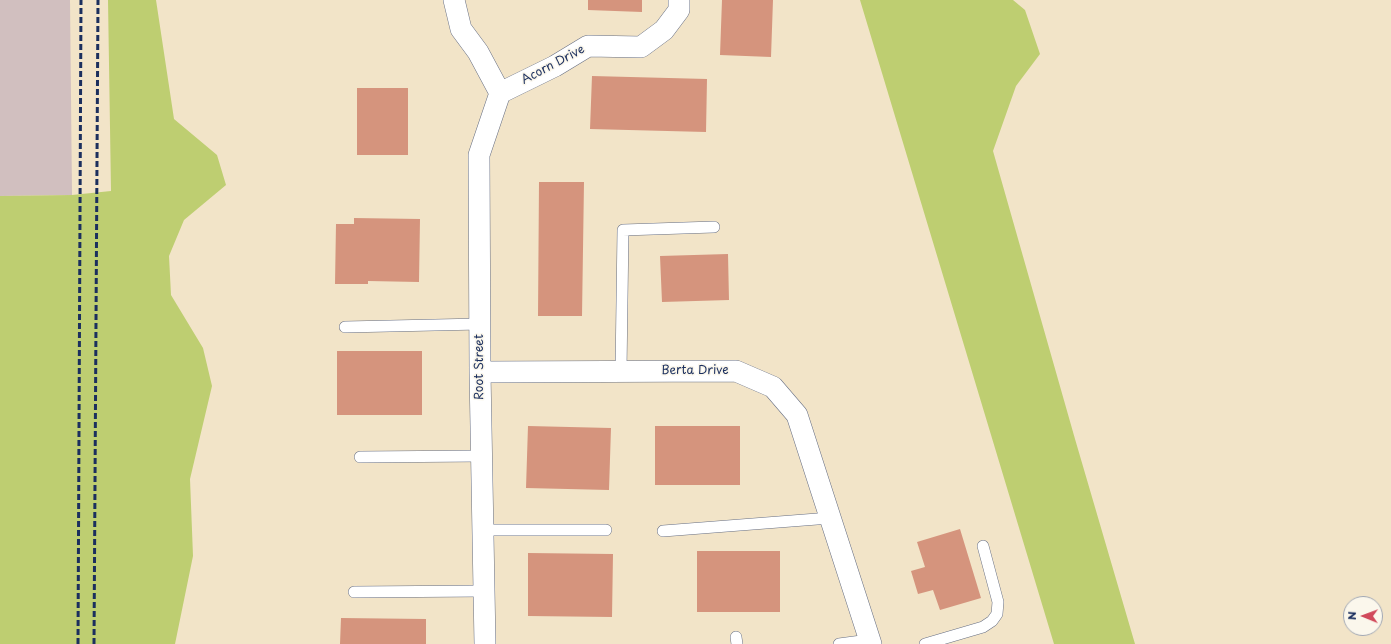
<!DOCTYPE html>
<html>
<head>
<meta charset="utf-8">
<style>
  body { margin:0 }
  #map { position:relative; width:1391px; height:644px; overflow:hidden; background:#f2e4c8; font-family:"Playpen Sans",sans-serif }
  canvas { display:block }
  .north { position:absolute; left:1343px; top:596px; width:40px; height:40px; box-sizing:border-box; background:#fbf7ec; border:1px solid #a1a7b3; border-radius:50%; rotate:271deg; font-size:11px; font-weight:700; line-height:16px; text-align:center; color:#1b2f5e }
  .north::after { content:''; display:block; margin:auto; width:14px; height:18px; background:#d1495b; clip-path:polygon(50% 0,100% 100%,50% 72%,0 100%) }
</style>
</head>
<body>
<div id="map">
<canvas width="1391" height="644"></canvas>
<div class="north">N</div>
</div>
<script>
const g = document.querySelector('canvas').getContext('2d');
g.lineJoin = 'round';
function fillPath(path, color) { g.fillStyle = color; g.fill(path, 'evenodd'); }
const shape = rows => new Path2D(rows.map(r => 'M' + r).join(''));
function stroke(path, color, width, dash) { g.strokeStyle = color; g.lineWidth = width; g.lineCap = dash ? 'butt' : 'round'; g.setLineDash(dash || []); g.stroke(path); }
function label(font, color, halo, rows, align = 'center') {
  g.font = font + ' "Playpen Sans",sans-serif'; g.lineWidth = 3; g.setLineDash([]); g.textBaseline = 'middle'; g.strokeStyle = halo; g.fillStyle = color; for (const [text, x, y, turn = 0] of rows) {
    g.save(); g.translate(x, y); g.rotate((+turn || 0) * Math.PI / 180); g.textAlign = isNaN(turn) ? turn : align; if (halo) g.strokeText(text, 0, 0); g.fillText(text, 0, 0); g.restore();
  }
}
fillPath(shape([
  [0,0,70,0,72,195,0,196]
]), '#d1bfbf');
fillPath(shape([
  [108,0,156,0,174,119,217,155,226,185,184,220,169,256,171,295,203,348,212,386,190,479,193,556,175,644,0,644,0,196,72,195,111,191],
  [860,0,1013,0,1025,10,1040,54,1016,86,993,151,1075,439,1135,644,1054,644]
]), '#bece71');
fillPath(shape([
  [588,0,642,0,642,12,588,10],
  [722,0,773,0,771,57,720,55],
  [592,76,707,79,706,132,590,129],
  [357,88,408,88,408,155,357,155],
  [539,182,584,182,582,316,538,316],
  [354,218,420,219,419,282,368,281,368,284,335,284,336,224,354,224],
  [728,254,729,300,662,302,660,256],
  [337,351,422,351,422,415,337,415],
  [528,426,611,428,609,490,526,488],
  [655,426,740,426,740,485,655,485],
  [960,529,981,598,940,610,933,590,918,594,911,571,925,567,917,542],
  [697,551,780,551,780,612,697,612],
  [528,553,613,554,612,617,528,616],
  [341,618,426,619,426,644,340,644]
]), '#d5947d');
const service = shape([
  [345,327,480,324],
  [621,371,623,230,714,227],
  [360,457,481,456],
  [483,530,606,530],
  [663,531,830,518],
  [354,592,484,591],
  [736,637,737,644],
  [839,644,869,640],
  [925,644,983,627,992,621,997,614,998,602,983,546]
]);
const minor = shape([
  [454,0,461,29,478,52,500,93],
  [500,93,555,66,588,46,641,47,664,30,679,10,679,0],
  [480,372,736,371,773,387,797,415,871,644],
  [485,644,480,372,479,155,500,93]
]);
stroke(service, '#666e83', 12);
stroke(minor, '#666e83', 22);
stroke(service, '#fff', 11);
stroke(minor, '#fff', 21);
stroke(shape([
  [78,644,81,0],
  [94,644,98,0]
]), '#1b2f5e', 3, [6, 3]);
label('12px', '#1b2f5e', '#fbf7ec', [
  ["Acorn Drive",553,65,-28],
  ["Root Street",480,367,-90],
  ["Berta Drive",695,371]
]);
</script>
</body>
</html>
